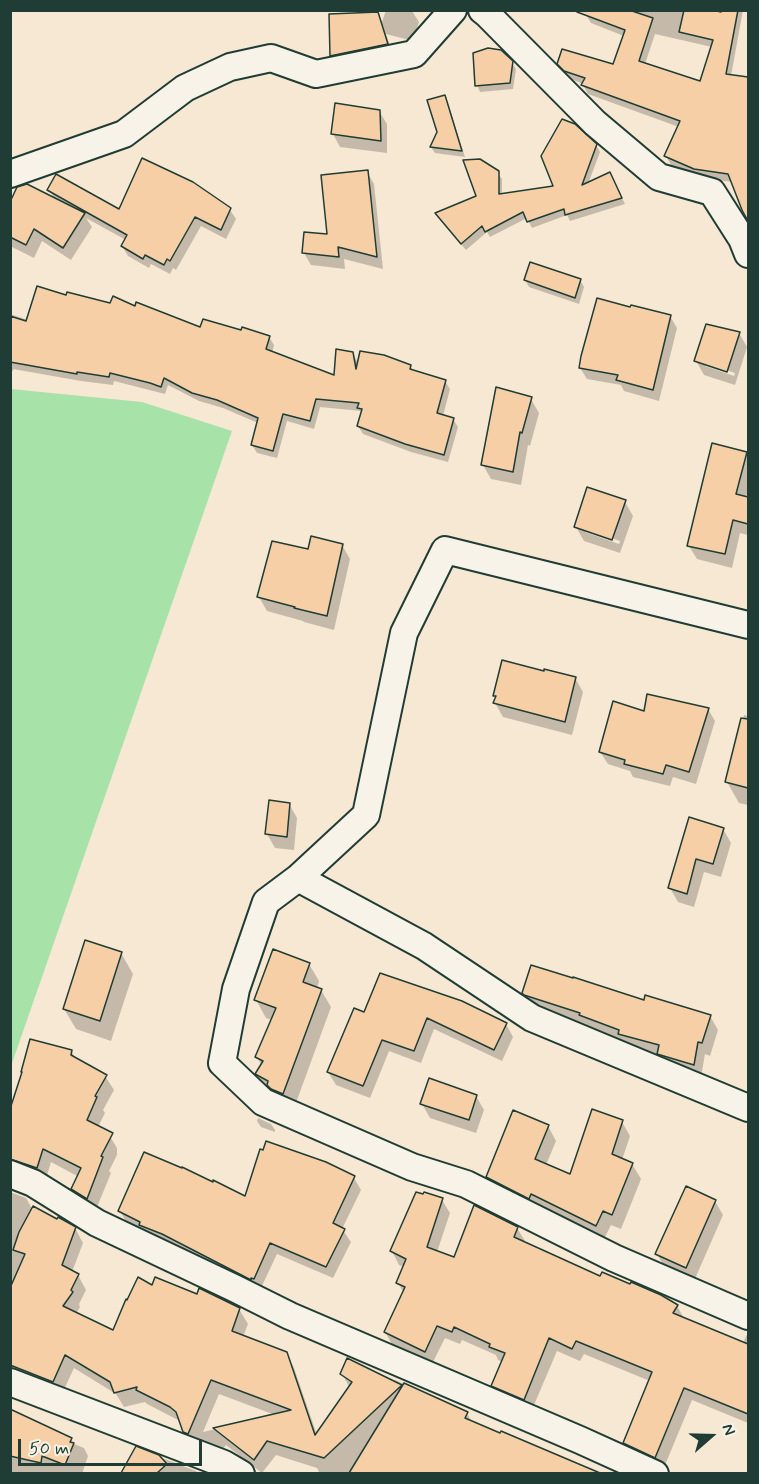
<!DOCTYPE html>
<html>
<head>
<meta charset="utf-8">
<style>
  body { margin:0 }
  #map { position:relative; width:759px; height:1484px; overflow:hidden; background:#f7e8d4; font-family:Mynerve,sans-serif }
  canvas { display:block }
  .frame { position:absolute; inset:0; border:12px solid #1f3d34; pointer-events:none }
  .north { position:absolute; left:681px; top:1406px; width:60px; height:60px; -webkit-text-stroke:4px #f7f3e8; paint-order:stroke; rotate:70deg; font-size:16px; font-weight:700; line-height:24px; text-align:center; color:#1f3d34 }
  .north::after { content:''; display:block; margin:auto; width:21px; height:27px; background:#1f3d34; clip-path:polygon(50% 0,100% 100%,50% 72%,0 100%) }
  .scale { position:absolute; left:18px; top:1439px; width:184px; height:27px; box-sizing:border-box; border:3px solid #1f3d34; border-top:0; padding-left:8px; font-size:18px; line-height:21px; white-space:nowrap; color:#1f3d34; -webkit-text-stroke:4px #f7f3e8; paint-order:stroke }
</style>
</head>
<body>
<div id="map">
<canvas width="759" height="1484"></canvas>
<div class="frame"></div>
<div class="north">N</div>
<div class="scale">50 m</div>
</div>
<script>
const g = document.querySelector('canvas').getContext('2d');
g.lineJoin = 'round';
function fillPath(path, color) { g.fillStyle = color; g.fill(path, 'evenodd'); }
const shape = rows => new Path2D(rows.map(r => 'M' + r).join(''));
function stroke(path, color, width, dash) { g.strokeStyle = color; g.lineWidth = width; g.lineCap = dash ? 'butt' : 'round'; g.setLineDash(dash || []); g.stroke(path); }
fillPath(shape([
  [11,389,142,402,232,431,11,1066]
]), '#a7e2a8');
fillPath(shape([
  [386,10,412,11,419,22,413,41,386,34,393,55,338,66,331,55,377,14,382,22],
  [587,10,743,10,731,76,748,79,748,219,733,182,700,178,671,165,666,156,679,127,588,94,583,85,583,84,571,79,564,73,559,64,614,66,624,36,591,23,586,15],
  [655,34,712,47,701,83,645,64],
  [511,62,516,69,513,89,480,92,477,85],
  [444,97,448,103,465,157,435,153,431,147,438,132],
  [379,111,387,124,387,153,340,147,333,134],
  [596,145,600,152,588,184,613,180,625,204,570,221,567,215,532,228,527,218,490,237,487,232,466,250,440,220,437,214,478,197,497,172,502,179,502,195,556,188],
  [367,172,374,184,383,269,344,259,345,269,311,265,304,253,329,236],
  [49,190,119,211,230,210,236,219,226,239,201,226,176,270,173,268,170,274,151,264,149,268,128,256,122,246,126,240,86,218,92,227,71,260,42,241,34,258,10,246,10,205,55,199],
  [525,280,580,280,584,287,579,304,529,287],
  [67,297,136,308,201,329,242,332,269,337,274,345,272,353,335,377,352,353,359,364,410,366,414,372,445,381,450,389,443,416,453,419,458,427,448,462,411,452,363,434,358,426,362,413,361,411,320,407,314,429,287,421,277,458,257,453,252,445,258,423,223,408,199,401,168,385,165,394,114,381,113,385,81,381,13,369,13,371,10,371,10,314,28,320],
  [631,309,670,316,677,328,659,401,624,391,621,385,587,379,580,368],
  [739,333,747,347,735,385,704,375,696,361],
  [705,363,735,373,734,376,705,366],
  [531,399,539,413,530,446,528,445,521,485,491,479,483,465],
  [746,453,748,458,748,489,746,498,748,499,748,535,740,533,732,568,697,559,689,546],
  [625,502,633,516,620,553,584,541,576,527],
  [585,529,620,541,619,544,585,532],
  [342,545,350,559,334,630,304,622,303,621,267,611,259,597,309,551],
  [545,672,575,678,583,692,572,735,503,717,495,703,496,699,494,695],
  [708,709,715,721,696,784,673,777,670,786,633,777,630,771,608,764,600,752,645,713],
  [744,715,748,716,748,805,739,803,727,782],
  [289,804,297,818,294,850,275,848,267,834],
  [723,829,731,843,721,877,704,872,694,907,678,902,670,888],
  [121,953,133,974,111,1041,76,1029,64,1009],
  [309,964,319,981,317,988,321,990,331,1007,293,1111,267,1091,257,1074,262,1066,257,1057,272,1020,266,1018,256,1000],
  [381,975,506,1024,513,1037,502,1061,434,1029,421,1063,389,1051,370,1098,336,1085,328,1072,365,1014],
  [524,993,645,1002,710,1016,718,1030,710,1056,705,1054,701,1077,667,1067,660,1056,627,1047,624,1042,588,1029,587,1026,533,1008],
  [71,1051,76,1059,105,1076,114,1090,103,1110,105,1113,98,1127,108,1133,117,1148,117,1155,109,1171,111,1173,95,1212,81,1204,73,1189,79,1177,51,1162,45,1182,10,1176,10,1114],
  [476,1096,484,1110,476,1133,430,1118,422,1104],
  [258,1118,271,1124,275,1130,275,1132,261,1127,257,1121],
  [622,1122,630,1136,622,1160,632,1164,641,1179,621,1229,611,1225,604,1239,496,1192,487,1177,548,1126,556,1141,546,1165,571,1176],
  [354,1178,361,1190,342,1229,351,1242,333,1278,277,1254,260,1290,127,1223,120,1211,246,1198],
  [10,1192,26,1198,31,1207,58,1222,75,1228,83,1243,72,1272,78,1275,86,1290,79,1304,80,1307,76,1314,113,1332,153,1287,198,1296,239,1309,248,1324,243,1337,286,1353,294,1368,317,1435,350,1388,342,1374,394,1383,395,1380,467,1413,472,1423,577,1465,582,1474,357,1474,369,1449,368,1448,350,1474,320,1474,317,1468,276,1455,262,1473,226,1445,217,1456,193,1447,180,1421,147,1404,145,1402,124,1407,116,1394,74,1368,61,1396,10,1374],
  [219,1394,275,1415,203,1432],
  [442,1200,450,1213,437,1252,455,1258,517,1228,525,1241,524,1243,601,1278,677,1306,685,1320,743,1343,748,1332,748,1423,692,1400,663,1470,632,1456,625,1443,650,1381,584,1354,580,1361,557,1351,531,1412,501,1399,493,1386,503,1362,498,1360,496,1355,462,1340,460,1344,445,1338,432,1364,393,1346,385,1332,404,1293,398,1283,404,1267,399,1265,392,1251],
  [715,1201,723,1215,694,1281,665,1268,657,1254],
  [10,1411,71,1439,74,1444,84,1448,88,1456,82,1474,10,1474],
  [136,1448,196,1471,199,1474,123,1474]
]), '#0003');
const building = shape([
  [577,10,629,10,653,18,639,61,700,81,713,40,679,32,684,10,712,10,721,12,722,10,738,10,726,74,748,77,748,221,742,210,728,174,694,169,664,156,680,121,581,85,585,78,564,71,557,64,562,49,613,64,625,30,577,12,577,10],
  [378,12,388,44,330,56,329,14,378,12],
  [488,48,501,50,513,61,510,83,475,86,473,53,488,48],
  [445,95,462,151,430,147,437,132,427,100,445,95],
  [335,103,380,110,381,141,331,134,335,103],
  [562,119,575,124,597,144,582,185,610,172,622,198,565,215,564,209,527,222,523,212,485,232,482,226,461,244,435,213,476,196,463,160,480,159,499,171,499,194,553,186,541,156,562,119],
  [142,158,193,182,231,208,221,230,195,217,170,261,167,259,164,265,145,255,143,259,121,246,127,235,47,190,56,174,119,209,142,158],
  [368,170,377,257,338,247,339,257,302,253,304,232,327,234,321,175,368,170],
  [27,184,85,213,63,248,34,229,26,245,10,237,10,202,17,187,27,184],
  [530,262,581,279,575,298,524,280,530,262],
  [37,286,66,295,67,292,110,303,113,296,135,306,136,302,200,327,203,319,241,330,242,327,270,336,266,349,334,375,336,349,353,352,356,369,360,351,384,355,411,365,410,369,446,380,437,413,454,418,444,455,405,444,357,426,362,409,357,408,359,403,316,399,310,421,283,414,273,451,251,445,258,418,217,400,192,393,164,378,161,387,150,383,110,373,109,377,77,372,77,374,10,362,10,316,26,321,37,286],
  [597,298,630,307,631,305,671,315,653,390,616,380,618,375,579,368,581,356,597,298],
  [706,324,740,332,727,372,694,361,706,324],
  [496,387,532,397,522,433,520,432,513,472,481,465,496,387],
  [712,443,747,452,736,494,748,497,748,524,733,520,725,554,687,546,712,443],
  [587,487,626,500,612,540,574,527,587,487],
  [311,536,343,544,327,616,294,608,295,607,257,597,272,541,308,549,311,536],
  [502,660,544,671,544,669,576,677,565,722,493,703,496,696,493,696,502,660],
  [647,694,709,708,689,772,666,765,663,774,624,764,625,760,599,752,613,701,644,711,647,694],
  [741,718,748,719,748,788,725,782,741,718],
  [269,800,290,803,287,837,265,834,269,800],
  [689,817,724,828,713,864,696,859,687,894,668,888,689,817],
  [85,940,122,952,100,1021,63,1009,85,940],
  [273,949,310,963,303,982,322,989,283,1094,271,1089,267,1085,268,1081,255,1074,263,1061,255,1057,276,1008,254,1000,273,949],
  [531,965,573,978,573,977,644,1000,645,995,711,1015,702,1043,698,1042,694,1065,657,1054,659,1045,618,1034,619,1030,579,1015,580,1013,524,995,522,993,531,965],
  [380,973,462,1001,507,1023,494,1050,427,1018,414,1051,382,1040,363,1086,327,1072,354,1008,364,1012,380,973],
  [30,1039,72,1050,71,1055,107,1075,95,1096,97,1097,87,1120,113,1133,101,1156,103,1157,87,1199,71,1189,81,1168,43,1149,37,1168,10,1159,10,1109,22,1072,21,1072,30,1039],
  [429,1078,477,1095,469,1120,420,1104,429,1078],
  [592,1109,623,1120,612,1154,633,1163,612,1215,603,1211,596,1226,531,1194,529,1199,486,1177,513,1110,549,1125,535,1159,570,1174,592,1109],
  [266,1141,326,1162,355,1176,333,1223,345,1229,326,1267,270,1243,254,1279,251,1278,251,1280,162,1234,139,1225,140,1222,118,1211,144,1152,182,1168,182,1167,213,1182,213,1180,245,1196,260,1149,263,1150,266,1141],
  [686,1186,716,1200,686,1268,655,1254,686,1186],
  [416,1192,423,1194,424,1192,443,1198,427,1247,454,1257,474,1205,518,1227,514,1237,600,1276,602,1272,630,1284,631,1282,661,1295,678,1305,673,1313,748,1344,748,1414,684,1388,655,1458,623,1443,652,1372,576,1341,572,1349,549,1338,524,1400,491,1386,505,1353,489,1347,490,1344,454,1327,452,1332,437,1326,425,1352,384,1332,405,1287,396,1283,406,1259,390,1251,416,1192],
  [33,1206,57,1219,58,1217,76,1227,62,1265,79,1274,71,1290,73,1292,63,1306,113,1330,126,1299,127,1300,138,1277,152,1285,155,1277,197,1294,199,1288,240,1308,232,1331,287,1352,315,1435,352,1382,340,1374,347,1358,402,1385,324,1458,267,1441,254,1460,213,1428,291,1410,211,1380,188,1434,183,1432,176,1412,170,1407,136,1390,137,1387,114,1393,110,1382,65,1355,53,1382,10,1365,10,1288,25,1254,13,1250,19,1232,33,1206],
  [404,1383,468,1412,465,1418,500,1433,501,1431,600,1473,349,1473,404,1383],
  [10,1409,72,1438,70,1442,74,1443,65,1465,42,1456,41,1463,10,1456,10,1409],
  [136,1446,159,1455,167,1464,157,1473,121,1473,136,1446]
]);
fillPath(building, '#f6cfa6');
stroke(building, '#1f3d34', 1.5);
const minor = shape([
  [482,10,487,14,595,123,659,177,712,192,742,239,748,254],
  [10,174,124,134,185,88,230,67,271,58,316,74,414,54,453,10],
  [298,878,366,815,404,633,445,550,748,625],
  [748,1108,532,1018,424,946,298,878,266,902,236,989,222,1063,263,1102,412,1167,466,1184,614,1258,748,1316],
  [10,1174,33,1183,97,1223,234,1288,290,1316,580,1440,655,1474],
  [10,1382,224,1464,241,1474]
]);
stroke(minor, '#1f3d34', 30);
stroke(minor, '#f7f3e8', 26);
</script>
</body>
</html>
